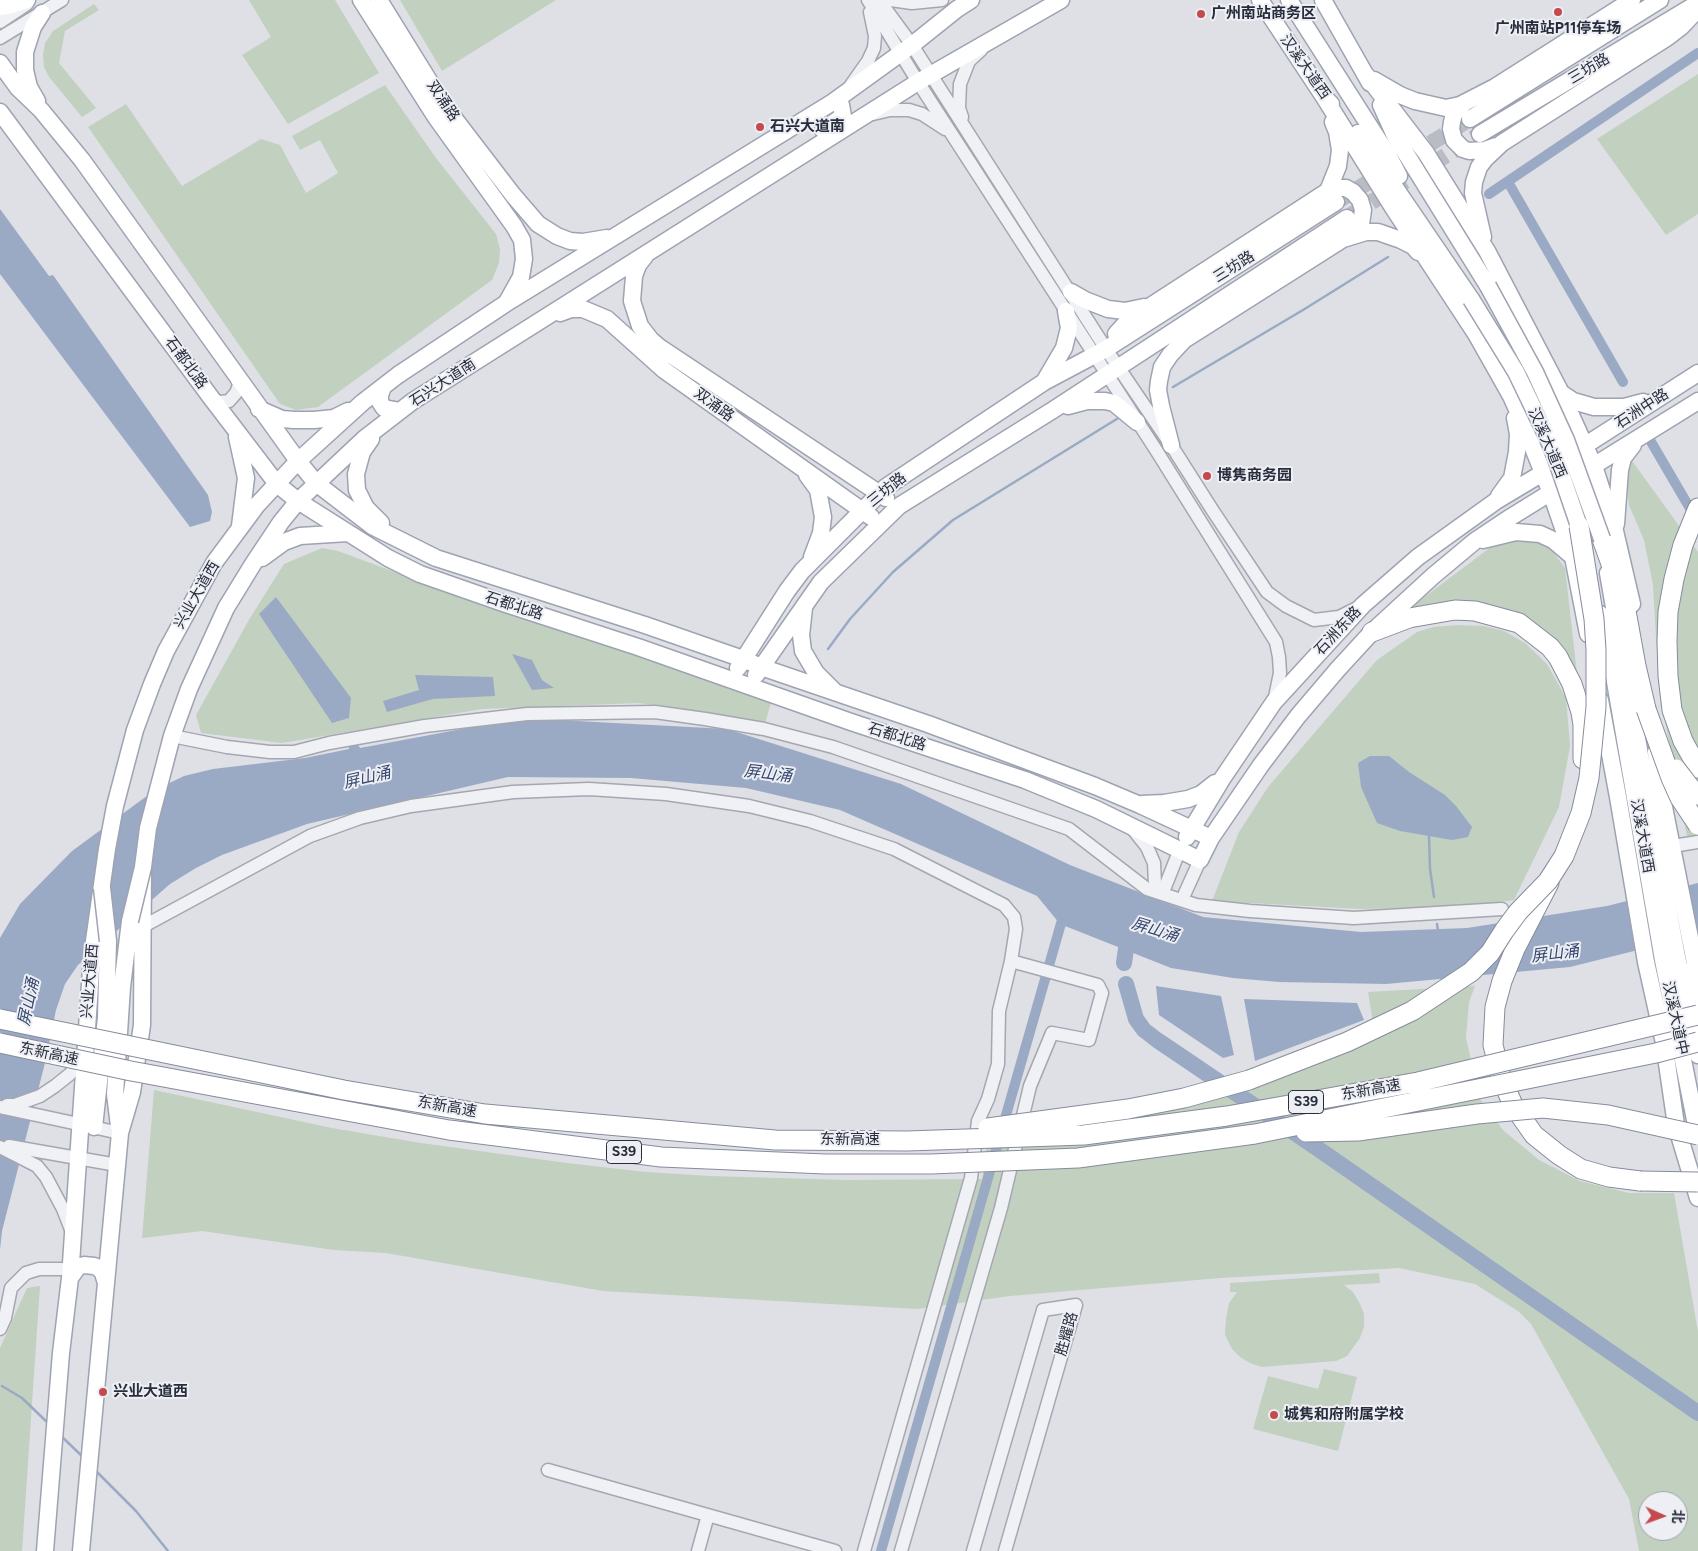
<!DOCTYPE html>
<html>
<head>
<meta charset="utf-8">
<style>
  body { margin:0 }
  #map { position:relative; width:1698px; height:1551px; overflow:hidden; background:#dee0e6; font-family:Figtree,"Noto Sans SC",sans-serif }
  canvas { display:block }
  .north { position:absolute; left:1638px; top:1491px; width:50px; height:50px; box-sizing:border-box; background:#edeff4; border:1px solid #9ea1aa; border-radius:50%; rotate:92deg; font-size:14px; font-weight:700; line-height:20px; text-align:center; color:#282d3c }
  .north::after { content:''; display:block; margin:auto; width:18px; height:22px; background:#c44a4d; clip-path:polygon(50% 0,100% 100%,50% 72%,0 100%) }
</style>
</head>
<body>
<div id="map">
<canvas width="1698" height="1551"></canvas>
<div class="north">北</div>
</div>
<script>
const g = document.querySelector('canvas').getContext('2d');
g.lineJoin = 'round';
function fillPath(path, color) { g.fillStyle = color; g.fill(path, 'evenodd'); }
const shape = rows => new Path2D(rows.map(r => 'M' + r).join(''));
function stroke(path, color, width, dash) { g.strokeStyle = color; g.lineWidth = width; g.lineCap = dash ? 'butt' : 'round'; g.setLineDash(dash || []); g.stroke(path); }
function label(font, color, halo, rows, align = 'center') {
  g.font = font + ' Figtree,"Noto Sans SC",sans-serif'; g.lineWidth = 4; g.setLineDash([]); g.textBaseline = 'middle'; g.strokeStyle = halo; g.fillStyle = color; for (const [text, x, y, turn = 0] of rows) {
    g.save(); g.translate(x, y); g.rotate((+turn || 0) * Math.PI / 180); g.textAlign = isNaN(turn) ? turn : align; if (halo) g.strokeText(text, 0, 0); g.fillText(text, 0, 0); g.restore();
  }
}
fillPath(shape([
  [249,0,335,0,379,73,288,124,242,55,271,37],
  [400,0,556,0,442,71],
  [94,4,99,10,65,31,59,63,96,108,82,117,49,77,44,67,43,55,45,43,53,31],
  [1698,74,1698,214,1666,235,1597,139],
  [385,85,436,158,496,234,500,249,499,263,492,280,318,407,296,410,280,404,88,127,126,104,182,186,261,139,280,145,306,193,338,173,320,140,300,150,292,136],
  [1630,458,1698,552,1698,836,1687,836,1659,690,1653,585,1644,540,1629,505,1626,474],
  [1523,538,1548,545,1565,568,1578,682,1556,645,1445,602,1411,607,1495,544],
  [322,548,338,551,503,612,772,700,765,723,639,703,482,709,282,743,201,733,196,715,250,618,284,564],
  [1457,625,1484,626,1504,631,1525,643,1547,664,1566,698,1570,746,1559,807,1514,900,1462,907,1361,909,1212,901,1239,832,1268,787,1377,660,1417,632,1433,627],
  [1475,986,1469,1002,1466,1038,1480,1099,1503,1130,1539,1160,1580,1181,1629,1193,1674,1193,1698,1332,1698,1551,1639,1551,1629,1499,1531,1324,1518,1311,1475,1284,1399,1268,1220,1278,1010,1296,917,1309,603,1291,386,1253,334,1250,202,1231,142,1238,154,1090,332,1128,421,1143,567,1163,646,1172,710,1176,848,1180,982,1179,990,1121,1106,1107,1211,1085,1373,1023,1368,992],
  [1648,1501,1678,1501,1678,1531,1648,1531],
  [1379,1273,1380,1283,1344,1285,1353,1292,1360,1304,1364,1314,1364,1326,1360,1338,1347,1356,1336,1361,1262,1367,1250,1363,1240,1357,1232,1349,1225,1335,1226,1319,1229,1303,1237,1292,1230,1292,1230,1283],
  [40,1286,22,1551,0,1551,0,1348,27,1288],
  [1324,1369,1357,1377,1338,1451,1253,1429,1268,1376,1318,1389]
]), '#c2d0bf');
fillPath(shape([
  [0,209,49,276,53,275,208,495,212,512,210,521,190,527,0,274],
  [276,597,351,698,349,718,332,723,259,614],
  [512,654,532,660,542,680,554,688,532,690],
  [415,675,493,677,495,696,433,699,387,712,383,701,419,690],
  [521,718,727,729,901,784,1070,865,1203,917,1361,932,1467,928,1607,906,1698,883,1698,935,1570,967,1386,984,1279,982,1233,978,1171,968,1060,924,1037,896,840,810,746,788,631,778,508,777,307,824,222,855,196,868,170,884,78,965,65,984,56,1010,46,1059,2,1231,0,1250,0,938,20,904,72,851,155,790,184,776,213,769,305,758,349,749,348,742,356,741,360,748],
  [1370,756,1389,756,1409,772,1445,795,1456,806,1472,827,1468,837,1452,840,1400,831,1377,823,1361,787,1358,763],
  [1156,986,1221,996,1234,1055,1223,1058,1159,1015],
  [1244,999,1357,1003,1364,1020,1255,1061]
]), '#9baac4');
stroke(shape([
  [1173,387,1303,310,1388,257],
  [828,649,850,619,893,572,953,520,1120,417],
  [1429,836,1430,869,1434,897],
  [1437,924,1438,931],
  [2,1386,22,1398,49,1424],
  [60,1435,83,1457],
  [95,1470,136,1511,168,1551]
]), '#9baac4', 2.5);
stroke(shape([
  [1508,182,1623,382],
  [1489,194,1698,53],
  [1650,440,1695,517],
  [881,1551,1064,913]
]), '#9baac4', 10);
stroke(shape([
  [1124,963,1129,928],
  [1126,984,1136,1019,1144,1030,1157,1040,1317,1148,1698,1413]
]), '#9baac4', 16);
stroke(shape([
  [1410,156,1470,119],
  [1336,202,1385,172],
  [1351,215,1480,134]
]), '#babcc4', 16, [16, 8]);
const minor = shape([
  [868,0,918,82,1156,450,1276,642,1279,657,1280,673,1274,702],
  [879,0,912,45,1106,349,1171,445,1213,511,1267,592,1286,606,1314,620,1339,617,1359,607],
  [891,0,912,3,942,0],
  [0,22,27,4],
  [0,38,62,0],
  [851,85,868,61,874,48,875,36,870,12],
  [873,114,890,110,909,110,922,114,945,129],
  [962,117,959,108,960,84,969,61,981,50],
  [212,399,220,402,229,401,236,393,239,385,236,376],
  [172,736,227,747,270,752,294,752,329,743,425,726,527,714,655,712,705,719,764,729,833,747,1069,829,1147,889,1196,905,1250,911,1354,918,1502,909],
  [1132,828,1147,847,1154,863,1155,884],
  [1673,846,1698,842],
  [1165,887,1180,849],
  [1185,893,1200,860],
  [142,927,310,836,360,818,411,806,513,792,589,789,666,794,749,806,810,821,894,849,1004,905,1014,917,1016,929,1011,961,999,1011,998,1064,988,1099,978,1121,971,1178,864,1551],
  [7,1105,15,1105,40,1096,55,1086,70,1074,84,1055],
  [0,1107,120,1133],
  [9,1146,117,1165],
  [0,1147,37,1166,46,1177,63,1209,72,1232],
  [0,1329,5,1318,11,1288,26,1273,39,1269,71,1269],
  [548,1470,835,1551],
  [698,1551,708,1515],
  [901,1551,1001,1208,1030,1086,1052,1033,1089,1040,1102,993,1098,985,1011,961],
  [973,1551,1043,1310,1076,1305,1005,1551]
]);
const major = shape([
  [361,0,435,116,514,226,522,240,524,259,521,277,507,302],
  [379,0,444,105,513,195,538,224,557,236,570,241,583,242,607,238],
  [1260,0,1324,97,1331,104],
  [1289,0,1388,155,1399,176],
  [1323,0,1370,83],
  [0,7,12,5,27,0],
  [0,63,18,88,41,110,82,160,298,461,316,483,372,526,436,558,645,625,743,659,761,667,928,724,1095,786,1140,805,1211,838],
  [1366,75,1426,153,1487,251,1561,393,1594,466,1615,531,1632,604],
  [1374,80,1400,95,1415,101,1446,108,1460,105,1495,87,1632,0],
  [1324,97,1392,206,1476,334,1511,396,1523,423,1551,493,1573,557,1588,634],
  [37,101,29,87,25,70,25,52,33,27,42,13],
  [1464,103,1454,114,1452,122,1451,129,1454,140,1463,149,1469,151,1485,150,1496,146],
  [1381,105,1395,136,1488,286],
  [0,112,212,399,277,484,298,501,388,558,420,574,503,603,638,647,851,722,1025,780,1096,809,1200,860,1211,838,1261,765,1298,716,1338,669,1372,632,1433,576,1475,541,1511,517,1698,401],
  [1470,119,1660,0],
  [823,130,843,116,841,105,833,102],
  [1358,133,1471,299],
  [1480,134,1693,6],
  [1325,193,1335,188,1346,188,1353,192,1360,200,1363,210,1361,224,1347,236],
  [1483,237,1473,193,1474,182,1479,167,1485,159,1502,143,1668,37,1681,27,1698,9],
  [645,256,638,265,634,276,632,301,640,326,651,340,659,347,886,498],
  [1071,292,1085,300,1108,309,1125,311,1144,307],
  [560,313,571,309,583,309,607,319,664,370,871,517],
  [1116,334,1127,322,1146,309,1328,191,1338,166,1340,150,1337,132,1333,122],
  [1044,382,1064,348,1069,328,1066,311],
  [383,387,380,395,380,402,384,408,400,411],
  [1561,393,1573,401,1594,407,1624,407,1643,402],
  [1068,406,1087,401,1105,401,1114,403,1137,422],
  [259,409,282,419,294,420,314,420,334,418,348,411],
  [237,437,246,478,240,526],
  [371,439,362,452,356,474,357,490,366,508,381,523],
  [1171,445,1161,406,1158,390,1159,381,1162,367,1170,355,1184,340,1343,239,1366,232,1378,232,1401,240,1413,246,1418,252],
  [1578,450,1698,373],
  [807,475,818,490,823,517,821,533,812,557],
  [1499,496,1512,478,1517,452,1518,434,1515,418],
  [1616,524,1620,470,1623,458,1633,445],
  [1483,540,1516,532,1540,534,1553,540,1573,557],
  [262,558,284,542,300,536,348,533],
  [1608,573,1654,835,1677,957,1698,1055],
  [804,608,801,635,803,651,816,673,835,692],
  [1600,614,1614,676,1663,960,1698,1135],
  [738,668,787,591,802,571,886,487,1044,382,1106,349,1336,202],
  [756,675,821,582,899,506,1053,410,1347,218],
  [1600,700,1618,797,1646,962,1664,1043,1676,1125,1698,1198],
  [1656,752,1662,797,1698,978],
  [1142,804,1164,803,1188,799,1201,794,1215,783],
  [1187,837,1222,779,1274,702,1363,605,1418,557,1496,501,1551,468],
  [1694,967,1698,1005],
  [119,1126,115,1094,122,987,130,921],
  [94,1127,106,1018,108,941],
  [70,1278,78,1267,84,1265,94,1266,99,1268,103,1273,105,1280],
  [45,1551,61,1353,70,1278,92,955,107,849,115,806,135,730,152,684,166,651,214,563,257,505,298,461,363,402,398,375,505,304,833,102,912,45,957,9,971,0],
  [81,1551,120,1133,132,1092,142,1025,143,867,148,828,172,736,189,689,226,608,253,564,281,522,298,501,365,438,413,401,918,82,1061,0]
]);
const highway = shape([
  [1698,508,1683,545,1674,579,1668,612,1667,641,1668,676,1672,710,1683,741,1698,768],
  [1602,539,1624,600,1636,666,1646,709],
  [1372,632,1409,618,1455,610,1475,611,1519,623,1550,647,1558,657,1572,684,1581,712,1583,725,1583,759],
  [1549,883,1515,949,1502,981,1495,1007,1493,1045,1501,1077,1513,1105,1534,1135,1559,1155,1581,1169,1609,1177,1640,1181]
]);
stroke(minor, '#a4a7b0', 15);
stroke(major, '#9ea3b1', 19);
stroke(highway, '#868c9c', 21);
stroke(minor, '#f0f1f5', 12);
stroke(major, '#fff', 16);
stroke(highway, '#fff', 19);
const majorBridge = shape([
  [1488,286,1535,372,1566,440,1602,539],
  [1471,299,1516,372,1552,447,1579,526],
  [102,888,108,941],
  [130,921,143,867]
]);
const highwayBridge = shape([
  [1646,709,1671,778,1680,798,1698,825],
  [1676,769,1696,795],
  [0,1019,344,1090,485,1114,775,1140,907,1141,1084,1135,1227,1116,1418,1082,1698,1015],
  [0,1043,131,1071,449,1130,661,1157,825,1164,931,1164,1078,1158,1255,1134,1656,1053,1698,1042],
  [988,1128,1128,1109,1184,1098,1249,1080,1347,1042,1412,1011,1471,972,1490,953,1504,931,1518,912,1548,881,1564,856,1581,813,1589,778,1596,707,1596,650,1594,619,1579,526],
  [1306,1132,1358,1131,1477,1114,1543,1108,1608,1115,1698,1135],
  [1640,1181,1698,1182]
]);
stroke(majorBridge, '#9ea3b1', 19, []);
stroke(highwayBridge, '#868c9c', 21, []);
stroke(majorBridge, '#fff', 16);
stroke(highwayBridge, '#fff', 19);
for (const [x, y, r, color] of [
  [1558,12,5,"#c44a4d"],
  [1201,14,5,"#c44a4d"],
  [760,127,5,"#c44a4d"],
  [1207,476,5,"#c44a4d"],
  [103,1392,5,"#c44a4d"],
  [1274,1415,5,"#c44a4d"]
]) { const dot = new Path2D(); dot.arc(x, y, r, 0, 2 * Math.PI); g.fillStyle = color; g.fill(dot); stroke(dot, '#edeff4', 2); }
for (const [x, y, w] of [
  [1306,1102,35],
  [624,1152,35]
]) { const box = new Path2D(); box.roundRect(x - w / 2, y - 11.5, w, 23, 4); g.fillStyle = '#edeff4'; g.fill(box); stroke(box, '#282d3c', 1); }
label('bold 14px', '#282d3c', null, [
  ["S39",1306,1102],
  ["S39",624,1152]
]);
label('bold 15px', '#282d3c', '#edeff4', [
  ["广州南站商务区",1211,14],
  ["广州南站P11停车场",1558,29,"center"],
  ["石兴大道南",770,127],
  ["博隽商务园",1217,476],
  ["兴业大道西",113,1392],
  ["城隽和府附属学校",1284,1415]
], 'left');
label('15px', '#282d3c', '#edeff4', [
  ["汉溪大道西",1305,67,55],
  ["三坊路",1589,69,-31],
  ["双涌路",443,101,56],
  ["三坊路",1234,267,-32],
  ["石都北路",186,363,54],
  ["石兴大道南",443,383,-33],
  ["双涌路",714,405,36],
  ["石洲中路",1642,409,-33],
  ["汉溪大道西",1547,443,67],
  ["三坊路",887,490,-39],
  ["兴业大道西",197,595,-60],
  ["石都北路",514,606,18],
  ["石洲东路",1338,631,-47],
  ["石都北路",897,737,18],
  ["汉溪大道西",1642,836,80],
  ["兴业大道西",90,981,-85],
  ["汉溪大道中",1675,1018,78],
  ["东新高速",49,1054,12],
  ["东新高速",1371,1090,-10],
  ["东新高速",447,1107,10],
  ["东新高速",850,1140],
  ["胜耀路",1067,1334,-74]
]);
label('italic 16px', '#35476d', '#edeff4', [
  ["屏山涌",768,774,7],
  ["屏山涌",367,778,-13],
  ["屏山涌",1155,930,17],
  ["屏山涌",1555,954,-7],
  ["屏山涌",29,1002,-78]
]);
</script>
</body>
</html>
